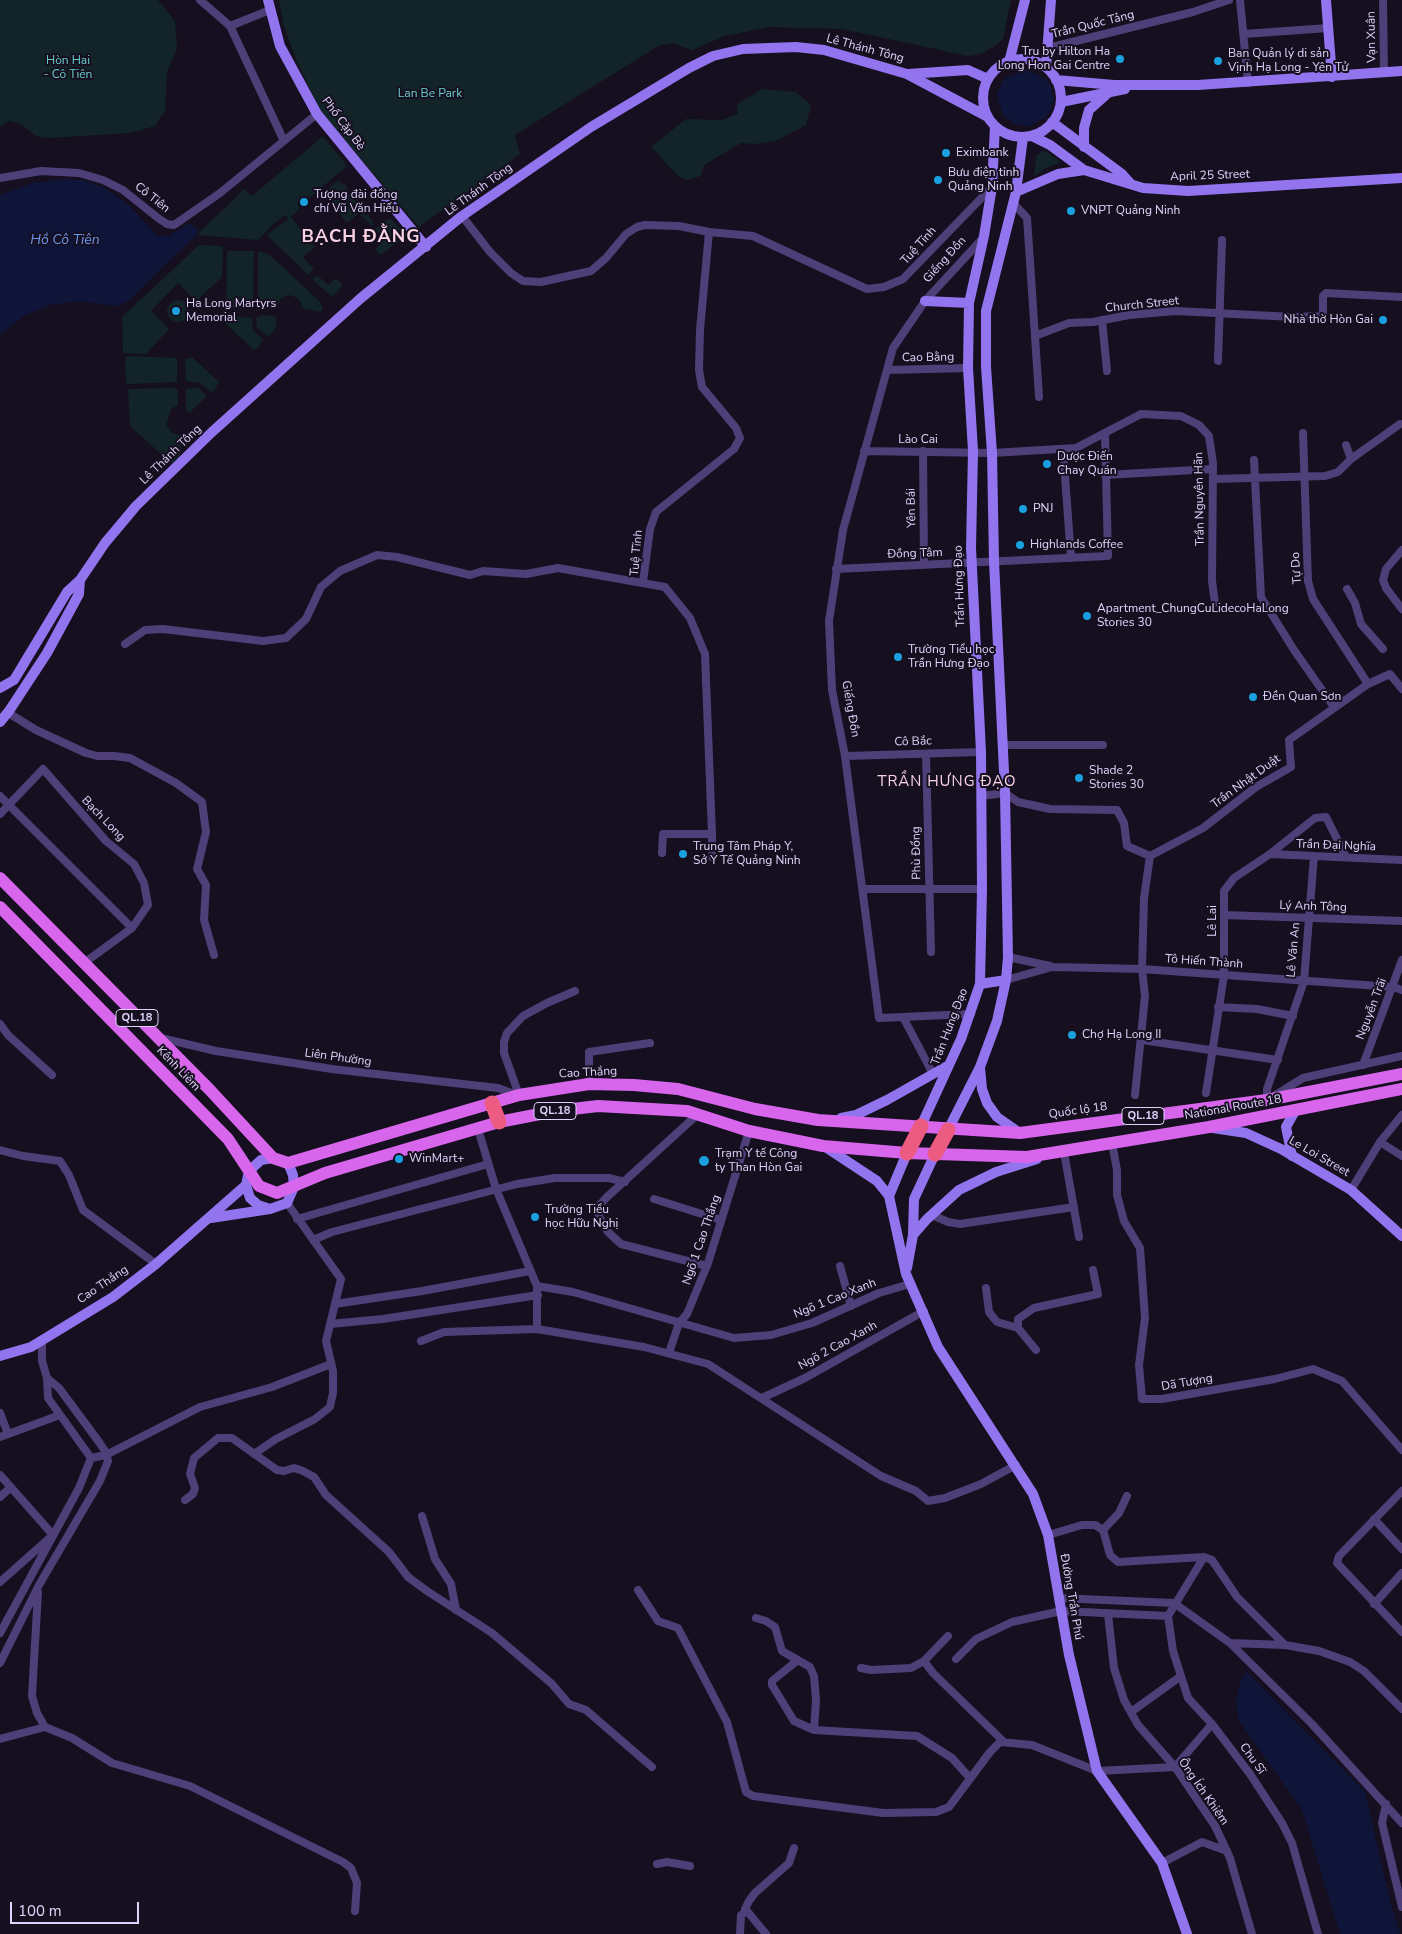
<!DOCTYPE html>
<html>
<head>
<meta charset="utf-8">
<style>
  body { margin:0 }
  #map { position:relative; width:1402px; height:1934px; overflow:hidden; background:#150f1f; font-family:"Nunito Sans",sans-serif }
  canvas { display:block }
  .scale { position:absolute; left:10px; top:1902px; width:129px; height:22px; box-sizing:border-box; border:2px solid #e0d2fa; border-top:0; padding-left:6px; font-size:15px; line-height:18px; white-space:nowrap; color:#e0d2fa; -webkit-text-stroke:4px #150f1f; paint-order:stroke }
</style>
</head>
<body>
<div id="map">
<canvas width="1402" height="1934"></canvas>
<div class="scale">100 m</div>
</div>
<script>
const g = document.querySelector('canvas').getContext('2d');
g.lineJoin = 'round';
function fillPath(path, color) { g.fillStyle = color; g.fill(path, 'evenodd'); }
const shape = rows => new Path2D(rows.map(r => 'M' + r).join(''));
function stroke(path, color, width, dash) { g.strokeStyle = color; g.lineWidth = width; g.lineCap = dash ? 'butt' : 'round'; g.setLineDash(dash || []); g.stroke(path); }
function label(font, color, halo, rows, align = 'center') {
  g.font = font + ' "Nunito Sans",sans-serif'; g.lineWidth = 4; g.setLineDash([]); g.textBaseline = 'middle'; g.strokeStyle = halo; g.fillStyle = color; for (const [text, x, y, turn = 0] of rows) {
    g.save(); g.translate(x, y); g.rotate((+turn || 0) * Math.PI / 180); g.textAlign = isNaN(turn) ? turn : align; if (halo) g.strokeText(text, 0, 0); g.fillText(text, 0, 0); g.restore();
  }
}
fillPath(shape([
  [0,0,158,0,175,21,177,48,167,72,165,111,155,126,130,133,49,138,36,136,20,124,9,121,0,127],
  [279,0,1011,0,1003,39,995,46,981,54,968,56,842,29,769,27,725,36,692,50,672,43,660,45,515,135,520,154,419,227,321,112,297,62,283,23],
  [762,89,796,92,811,105,806,125,775,141,755,144,741,143,704,165,701,176,687,180,679,177,651,147,686,119,722,120,738,114,737,104],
  [323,136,346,164,345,168,310,197,301,198,298,204,299,209,291,217,315,247,303,257,314,269,308,275,267,235,288,219,286,215,273,224,258,240,197,235,244,189,252,196],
  [1042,151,1047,152,1061,162,1044,169,1034,177,1036,156],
  [339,180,342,184,345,183,349,193,353,194,352,197,356,197,355,201,361,205,360,209,364,208,363,211,367,212,366,215,370,215,369,219,373,219,372,222,374,224,372,226,359,213,347,223,322,193],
  [390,218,407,236,380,255,375,249,385,240,375,229],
  [199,245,223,246,222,277,196,301,178,283,151,311,169,329,146,354,123,353,122,317],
  [227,251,254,251,253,307,251,309,226,308],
  [258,251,269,254,320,302,323,309,321,312,304,309,298,298,289,295,281,298,276,309,258,309],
  [317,275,328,285,336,278,343,285,332,297,312,279],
  '167 311a11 11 0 1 1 22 0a11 11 0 1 1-22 0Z',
  [263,315,275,316,276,319,276,328,268,337,257,327,256,318],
  [229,316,252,318,253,330,263,340,258,348,254,350,225,323,224,318],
  [125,356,177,358,177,382,126,384],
  [192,357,219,382,214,391,211,392,200,383,186,381,185,359],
  [172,388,178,390,178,405,171,409,166,425,172,433,180,435,181,442,180,456,172,464,130,426,128,389],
  [199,388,207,396,189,413,186,409,186,389]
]), '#132428');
fillPath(shape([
  [1027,70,1045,79,1050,84,1054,98,1050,112,1046,117,1028,126,1014,124,1003,115,997,95,1002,82,1007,77],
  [60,179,82,180,103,187,128,204,157,236,168,236,190,223,199,232,129,301,115,306,80,301,49,305,24,316,0,334,0,195,33,183],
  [1246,1671,1365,1792,1389,1896,1400,1934,1340,1934,1302,1810,1239,1721,1236,1703,1240,1683]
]), '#0f1539');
stroke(shape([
  [200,0,230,26,284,141],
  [1240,0,1248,83],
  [1383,0,1384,73],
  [230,26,270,10],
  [1244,34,1328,28],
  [1048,48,1193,12,1229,0],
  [0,178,41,171,79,173,103,180,123,190,158,218,167,224,174,225,220,193,317,114],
  [1013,203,1027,218,1035,336,1069,323,1093,322,1129,315,1176,311,1293,317,1323,316,1323,296,1326,293,1402,297],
  [462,216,490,252,511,273,523,281,541,282,591,271,606,258,626,234,637,227,645,225,679,226,709,232,753,236,867,289,884,287,903,279,992,187],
  [1102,320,1107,371],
  [1035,336,1039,397],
  [1218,361,1222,240],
  [887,370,968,368],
  [1303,433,1308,581,1313,599,1368,684],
  [1346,445,1351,459],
  [1063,449,1071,558],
  [864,451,992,453,1076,448,1141,414,1181,416,1199,425,1209,436,1213,463,1212,581,1215,603],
  [923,451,924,564],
  [1254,460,1261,597,1294,650,1334,707],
  [1105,475,1213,469],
  [1213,479,1325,476,1338,472,1351,459,1400,424],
  [1402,550,1386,569,1383,580,1386,588,1402,609],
  [836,569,1108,556,1105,433],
  [643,582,650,529,656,512,734,449,740,438,736,428,702,387,699,370,700,330,709,232],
  [1347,589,1355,603,1361,624,1383,649],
  [125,644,145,630,163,629,263,641,286,638,306,619,321,587,340,571,377,555,397,557,470,575,483,571,526,574,558,568,665,587,690,618,705,654,712,834,663,834,662,853],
  [9,711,10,714,36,730,86,753,97,756,114,756,130,758,176,783,202,802,206,832,197,869,206,885,204,920,214,955],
  [1002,745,1103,745],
  [926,754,931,952],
  [845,756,981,752],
  [0,796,132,928],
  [981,796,1005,793,1018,802,1050,809,1117,810,1124,823,1127,846,1150,856,1144,898,1142,969,1145,996,1135,1095],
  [0,814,43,769,106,841,134,864,144,883,148,905,132,928,84,963],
  [712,834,712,857],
  [1270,854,1402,860],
  [1150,856,1203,828,1256,787,1291,767,1289,740,1368,684,1390,674,1402,689],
  [864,889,982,889],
  [1224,915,1402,921],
  [1008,957,1050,966],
  [1006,980,1052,967,1142,969,1393,987,1402,990],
  [1218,1007,1257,1009,1293,1016],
  [903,1017,971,1014],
  [0,1024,8,1035,52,1075],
  [161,1038,216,1051,332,1069,498,1088,517,1095],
  [1142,1040,1278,1060],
  [1363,1065,1402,960],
  [933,1074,903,1017,879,1018,845,756,832,690,829,621,843,530,893,348,925,301,983,238],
  [589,1084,589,1052,650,1043],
  [1206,1093,1224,975,1224,891,1234,878,1270,854,1315,818,1326,817,1346,857],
  [519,1095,504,1053,504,1042,507,1033,523,1016,547,1003,575,991],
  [1274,1096,1303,1078,1402,1056],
  [1267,1100,1267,1089,1304,981,1314,856],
  [698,1114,607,1197,597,1208,599,1216,608,1232,621,1244,707,1266],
  [478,1129,496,1189,537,1286,537,1329],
  [1380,1142,1402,1156],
  [1112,1143,1117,1170,1117,1195,1124,1221,1140,1248,1145,1318,1139,1365,1142,1399,1162,1399,1275,1379,1313,1369,1342,1381,1402,1450],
  [0,1150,23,1156,60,1161,69,1175,83,1210,156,1264],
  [1064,1152,1079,1237],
  [1351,1190,1380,1142,1402,1115],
  [654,1199,721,1220],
  [932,1215,948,1222,960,1224,1074,1207],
  [297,1219,488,1164],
  [313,1240,332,1232,517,1184,555,1178,609,1178,625,1182],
  [840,1266,851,1306],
  [537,1286,573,1292,734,1338,771,1335,812,1323,879,1293,910,1284],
  [986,1288,989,1312,997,1322,1018,1328],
  [335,1304,422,1291,530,1271],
  [330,1324,383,1319,538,1295],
  [421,1341,444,1332,537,1329,644,1347,708,1364,881,1476,916,1491,928,1501,945,1498,981,1484,1016,1465],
  [1036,1350,1018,1328,1018,1319,1034,1308,1098,1294,1093,1270],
  [669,1353,679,1323,687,1314,708,1263,749,1131],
  [762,1398,805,1378,924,1311],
  [0,1413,8,1434],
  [0,1437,60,1415],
  [254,1454,276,1439,315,1419,330,1407,333,1393,333,1371,326,1341,341,1279,287,1203],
  [91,1458,106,1455,200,1407,272,1387,331,1364],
  [0,1475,53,1535,0,1582],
  [1402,1491,1339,1556,1337,1563,1402,1632],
  [0,1497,11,1487],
  [185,1500,193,1494,195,1488,190,1474,194,1458,218,1438,232,1438,277,1470,284,1471,294,1468,303,1471,314,1477,326,1495,389,1552,408,1577,427,1591,492,1633,552,1684,569,1704,586,1710,652,1767],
  [422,1516,435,1559,451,1584,456,1610],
  [1374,1519,1402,1549],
  [1103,1530,1119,1513,1127,1496],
  [1048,1535,1082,1525,1095,1525,1103,1530,1110,1555,1118,1562,1204,1557,1212,1560,1237,1597,1285,1645],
  [1204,1557,1168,1616,1173,1651,1188,1698,1212,1724,1250,1774,1282,1823,1292,1843,1318,1934],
  [638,1590,658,1621,678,1628,727,1722,746,1792,753,1796,883,1813,936,1812,949,1807,990,1752,1000,1742,1032,1745,1097,1771,1175,1767,1212,1724],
  [38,1592,32,1696,37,1713,45,1727],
  [1058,1598,1174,1603,1230,1643,1285,1645,1319,1651,1350,1662,1364,1671,1402,1709],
  [1374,1604,1402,1573],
  [1108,1614,1114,1668,1124,1700,1138,1725,1175,1767,1215,1826,1230,1858,1252,1934],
  [756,1618,766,1621,775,1627,782,1651,810,1667,814,1676,816,1700,814,1730],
  [0,1633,79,1488,91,1458,48,1398,47,1378],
  [1230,1643,1312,1724,1402,1823],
  [956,1659,976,1639,1012,1622,1061,1611,1168,1616],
  [798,1660,772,1681,772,1685,794,1721,814,1730,917,1736,952,1758,970,1778],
  [924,1661,933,1673,1004,1742],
  [0,1663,39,1585,100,1481,108,1461,105,1451,99,1442,59,1388,47,1378,42,1361,42,1340],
  [861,1668,871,1670,911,1668,924,1661,948,1636],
  [1131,1712,1181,1676],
  [0,1739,45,1727,72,1738,112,1763,190,1786,343,1862,351,1868,357,1883,355,1911],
  [1386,1804,1382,1823,1402,1907],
  [1162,1863,1202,1842,1227,1851],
  [657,1864,667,1862,690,1866],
  [747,1911,766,1934],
  [740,1934,741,1915,747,1911,745,1909,749,1901,755,1893,789,1863,794,1848]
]), '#4e3f79', 8);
stroke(shape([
  [268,0,280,46,317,114,426,247],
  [1326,0,1332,77],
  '983 98a39 39 0 1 1 78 0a39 39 0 1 1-78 0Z',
  [1009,62,1025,0],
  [1046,67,1051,0],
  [908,74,968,70,988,79],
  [1056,80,1114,85,1198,85,1402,71],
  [1061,102,1125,89],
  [1052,122,1122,174,1131,184],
  [1032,136,1050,145,1084,170,1143,188,1188,191,1402,178],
  [1084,147,1084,128,1089,110,1108,93],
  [1016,192,1058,174,1084,170],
  [925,301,969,303],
  [0,688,14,680,67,592,80,580,105,543,136,506,212,432,361,298,462,216,591,127,689,68,713,56,743,49,796,47,824,50,907,74,988,117],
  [0,722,9,711,47,653,79,594,80,580],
  [980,984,1006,980],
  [980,1068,982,1089,987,1103,997,1117,1020,1133],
  [841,1118,856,1115,887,1100,949,1065],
  [921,1126,961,1039,980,984,982,889,981,752,971,548,973,451,968,368,969,303,984,236,992,187,995,126],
  [1213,1128,1246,1133,1281,1149,1351,1190,1402,1236],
  [948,1130,980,1067,997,1021,1006,980,1008,957,1005,793,994,561,992,453,986,367,986,311,1016,192,1023,137],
  [824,1146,877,1181,889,1196],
  [907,1153,889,1196,906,1274,938,1347,1033,1494,1048,1535,1069,1655,1097,1771,1162,1863,1187,1934],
  [1292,1156,1286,1127,1295,1111],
  [270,1209,258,1205,250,1198,246,1185,249,1171,261,1160,273,1158],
  [211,1218,270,1209,287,1203,294,1187,293,1175,288,1163],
  [913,1235,927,1219,959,1190,996,1172,1037,1159],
  [907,1268,913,1235,914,1199,935,1154],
  [0,1356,31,1347,113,1297,156,1264,246,1185]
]), '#9274ef', 10);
stroke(shape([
  [0,878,209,1089,273,1158,288,1163,519,1095,589,1084,634,1085,678,1089,755,1109,818,1120,1020,1133,1267,1100,1402,1074],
  [0,907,228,1139,259,1186,277,1193,325,1173,499,1122,555,1111,598,1106,687,1111,749,1131,823,1146,907,1153,1027,1157,1209,1127,1402,1089]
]), '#d866ed', 12);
stroke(shape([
  [492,1103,499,1122],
  [907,1153,921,1126],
  [935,1154,948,1130]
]), '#ec5b81', 15);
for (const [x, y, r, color] of [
  [1120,59,5,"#1aa0df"],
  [1218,61,5,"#1aa0df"],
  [946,153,5,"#1aa0df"],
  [938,180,5,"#1aa0df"],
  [304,202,5,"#1aa0df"],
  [1071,211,5,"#1aa0df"],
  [176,311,5,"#1aa0df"],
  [1383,320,5,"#1aa0df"],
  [1047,464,5,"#1aa0df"],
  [1023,509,5,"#1aa0df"],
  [1020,545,5,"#1aa0df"],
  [1087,616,5,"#1aa0df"],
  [898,657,5,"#1aa0df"],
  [1253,697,5,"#1aa0df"],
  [1079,778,5,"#1aa0df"],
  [683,854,5,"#1aa0df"],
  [1072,1035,5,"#1aa0df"],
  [399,1159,5,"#1aa0df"],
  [704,1161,6,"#1aa0df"],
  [535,1217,5,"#1aa0df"]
]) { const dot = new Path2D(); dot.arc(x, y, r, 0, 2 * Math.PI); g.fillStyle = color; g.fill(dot); stroke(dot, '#150f1f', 2); }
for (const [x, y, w] of [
  [137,1018,42],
  [555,1111,42],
  [1143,1116,42]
]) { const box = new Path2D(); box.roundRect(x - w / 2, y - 8.5, w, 17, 4); g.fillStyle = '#150f1f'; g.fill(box); stroke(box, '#e0d2fa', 1); }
label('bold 11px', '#e0d2fa', null, [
  ["QL.18",137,1018],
  ["QL.18",555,1111],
  ["QL.18",1143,1116]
]);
label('12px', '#e0d2fa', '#150f1f', [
  ["Trần Quốc Tảng",1093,25,-14],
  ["Vạn Xuân",1372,37,-91],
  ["Lê Thánh Tông",865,49,15],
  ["Phố Cặp Bè",343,124,53],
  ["April 25 Street",1210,176,-2],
  ["Lê Thánh Tông",479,190,-36],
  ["Cô Tiên",152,198,38],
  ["Tuệ Tĩnh",919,246,-48],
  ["Giếng Đồn",945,260,-48],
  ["Church Street",1142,305,-6],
  ["Cao Bằng",928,358,-1],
  ["Lào Cai",918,440],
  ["Lê Thánh Tông",171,455,-44],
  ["Trần Nguyên Hãn",1200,499,-91],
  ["Yên Bái",912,508,-91],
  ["Tuệ Tĩnh",637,553,-85],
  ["Đồng Tâm",915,554,-2],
  ["Tự Do",1297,568,-94],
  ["Trần Hưng Đạo",960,586,-92],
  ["Giếng Đồn",850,709,80],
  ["Cô Bắc",913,742,-2],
  ["Trần Nhật Duật",1246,782,-36],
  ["Bạch Long",103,819,46],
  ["Trần Đại Nghĩa",1336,846,2],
  ["Phù Đổng",917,853,-91],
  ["Lý Anh Tông",1313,907,2],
  ["Lê Lai",1213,921,-90],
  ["Lê Văn An",1294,950,-85],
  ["Tô Hiến Thành",1204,962,4],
  ["Nguyễn Trãi",1372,1009,-69],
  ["Trần Hưng Đạo",950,1027,-69],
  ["Liên Phường",338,1058,8],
  ["Kênh Liêm",178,1069,46],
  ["Cao Thắng",588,1073,-3],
  ["National Route 18",1233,1108,-10],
  ["Quốc lộ 18",1078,1111,-8],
  ["Le Loi Street",1319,1157,30],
  ["Ngõ 1 Cao Thắng",702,1240,-71],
  ["Cao Thắng",103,1285,-34],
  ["Ngõ 1 Cao Xanh",835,1299,-22],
  ["Ngõ 2 Cao Xanh",838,1346,-29],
  ["Dã Tượng",1187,1383,-10],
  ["Đường Trần Phú",1071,1597,80],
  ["Chu Sĩ",1252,1759,54],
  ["Ông Ích Khiêm",1203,1792,55]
]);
label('12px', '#e0d2fa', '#150f1f', [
  ["Tru by Hilton Ha",1110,52,"right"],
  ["Long Hon Gai Centre",1110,66,"right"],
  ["Ban Quản lý di sản",1228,54],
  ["Vịnh Hạ Long - Yên Tử",1228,68],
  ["Eximbank",956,153],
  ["Bưu điện tỉnh",948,173],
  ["Quảng Ninh",948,187],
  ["Tượng đài đồng",314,195],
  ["chí Vũ Văn Hiếu",314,209],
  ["VNPT Quảng Ninh",1081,211],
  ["Ha Long Martyrs",186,304],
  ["Memorial",186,318],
  ["Nhà thờ Hòn Gai",1373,320,"right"],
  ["Dược Điến",1057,457],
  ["Chay Quán",1057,471],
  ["PNJ",1033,509],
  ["Highlands Coffee",1030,545],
  ["Apartment_ChungCuLidecoHaLong",1097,609],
  ["Stories 30",1097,623],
  ["Trường Tiểu học",908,650],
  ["Trần Hưng Đạo",908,664],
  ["Đền Quan Sơn",1263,697],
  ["Shade 2",1089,771],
  ["Stories 30",1089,785],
  ["Trung Tâm Pháp Y,",693,847],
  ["Sở Y Tế Quảng Ninh",693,861],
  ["Chợ Hạ Long II",1082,1035],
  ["Trạm Y tế Công",715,1154],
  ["ty Than Hòn Gai",715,1168],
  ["WinMart+",409,1159],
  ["Trường Tiểu",545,1210],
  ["học Hữu Nghị",545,1224]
], 'left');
label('12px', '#67d1ce', '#150f1f', [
  ["Hòn Hai",68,61],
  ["- Cô Tiên",68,75],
  ["Lan Be Park",430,94]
]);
label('italic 14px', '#6c96ee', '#150f1f', [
  ["Hồ Cô Tiên",65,241]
]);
g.letterSpacing = '1px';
label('15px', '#fad4e4', '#150f1f', [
  ["TRẦN HƯNG ĐẠO",947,782]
]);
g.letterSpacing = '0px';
g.letterSpacing = '1px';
label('bold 18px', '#fad4e4', '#150f1f', [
  ["BẠCH ĐẰNG",361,238]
]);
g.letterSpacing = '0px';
</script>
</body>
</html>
